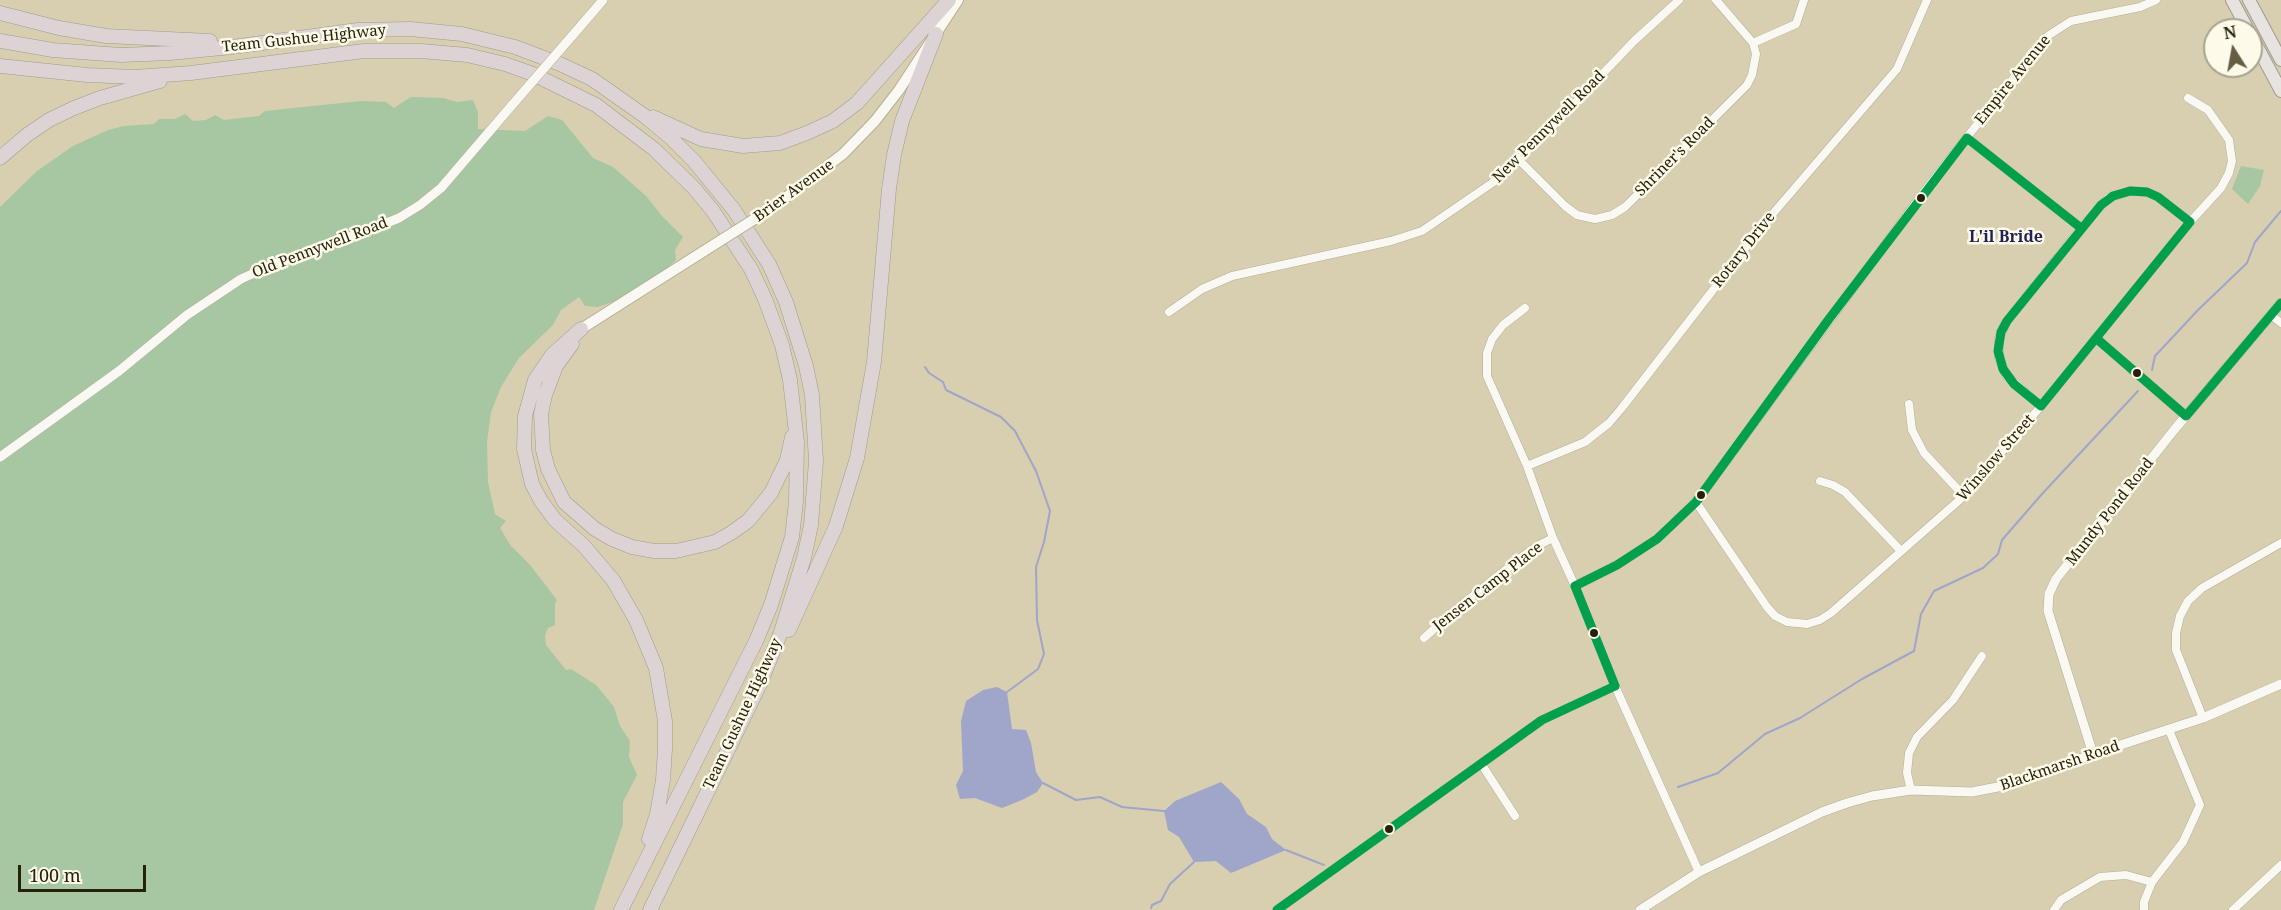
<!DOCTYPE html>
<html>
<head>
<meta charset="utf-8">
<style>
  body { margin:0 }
  #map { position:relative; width:2281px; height:910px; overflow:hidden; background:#d7cfaf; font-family:"Noto Serif",serif }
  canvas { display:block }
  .north { position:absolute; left:2203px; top:18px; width:60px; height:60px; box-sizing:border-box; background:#fefae9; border:2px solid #a8a390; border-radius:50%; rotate:349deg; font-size:16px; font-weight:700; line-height:24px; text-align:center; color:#27210a }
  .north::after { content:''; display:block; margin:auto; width:21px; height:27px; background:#655e44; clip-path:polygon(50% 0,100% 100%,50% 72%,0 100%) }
  .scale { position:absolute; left:18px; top:865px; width:128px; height:27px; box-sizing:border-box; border:3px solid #27210a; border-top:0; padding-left:8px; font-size:18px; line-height:21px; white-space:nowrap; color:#27210a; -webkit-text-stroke:4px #fefae9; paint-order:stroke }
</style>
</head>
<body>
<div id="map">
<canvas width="2281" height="910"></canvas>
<div class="north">N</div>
<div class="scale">100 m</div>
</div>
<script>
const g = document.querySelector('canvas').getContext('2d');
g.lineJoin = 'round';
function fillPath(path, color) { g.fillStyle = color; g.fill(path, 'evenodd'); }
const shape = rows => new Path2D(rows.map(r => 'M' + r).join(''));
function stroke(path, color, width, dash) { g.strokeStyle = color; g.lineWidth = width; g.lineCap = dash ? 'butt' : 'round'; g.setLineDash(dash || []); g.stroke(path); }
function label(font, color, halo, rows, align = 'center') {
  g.font = font + ' "Noto Serif",serif'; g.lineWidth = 5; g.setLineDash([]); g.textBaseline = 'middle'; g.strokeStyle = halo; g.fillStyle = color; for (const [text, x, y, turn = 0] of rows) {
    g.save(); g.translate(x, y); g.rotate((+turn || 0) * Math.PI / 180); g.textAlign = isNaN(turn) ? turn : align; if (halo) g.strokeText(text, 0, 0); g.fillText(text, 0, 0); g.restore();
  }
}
fillPath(shape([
  [411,97,443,98,457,102,473,100,478,112,478,129,525,131,548,116,562,120,593,158,613,167,646,196,662,216,683,237,675,250,676,260,654,280,624,298,598,307,585,306,579,297,561,310,553,325,519,358,501,387,491,412,487,442,488,482,495,514,506,521,500,528,511,546,530,565,557,600,555,603,555,625,548,628,545,635,546,645,566,670,571,669,596,685,614,707,620,726,630,741,629,757,637,775,623,802,623,824,594,910,0,910,0,207,37,171,73,146,108,130,124,126,154,124,159,119,175,119,185,114,193,121,206,120,215,115,224,120,259,116,265,111,361,101,386,102,394,108],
  [2241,166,2264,170,2260,186,2248,204,2232,189]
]), '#a6c7a2');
fillPath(shape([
  [997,687,1007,692,1012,729,1026,730,1031,743,1036,772,1043,783,1037,792,1024,799,1002,808,975,798,960,799,956,785,963,771,961,721,966,701,983,690],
  [1221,782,1239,799,1247,814,1266,827,1272,839,1286,850,1231,873,1216,861,1194,862,1179,837,1168,830,1164,811,1175,801]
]), '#a0a5ca');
stroke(shape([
  [925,367,929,373,943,382,946,390,1001,417,1015,431,1036,471,1050,511,1044,542,1036,567,1037,620,1044,654,1038,669,1007,692],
  [2152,370,2155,356,2198,310,2247,263,2255,242,2281,211],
  [1043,783,1076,800,1100,797,1122,807,1164,811],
  [1678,787,1718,773,1765,734,1800,718,1862,679,1914,651,1921,614,1934,591,1983,568,1998,554,2002,540,2042,494,2138,391],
  [1286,850,1324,865],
  [1151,908,1152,905,1161,901,1170,884,1194,862]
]), '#a0a5ca', 2);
const minor = shape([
  [1753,43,1796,24,1804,0],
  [1967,138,2081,228],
  [1519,160,1565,206,1577,215,1595,219,1612,215,1625,207,1747,85,1752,75,1756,54,1753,43,1716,0],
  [1525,308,1503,325,1492,339,1487,353,1487,376,1527,466,1553,538,1575,586,1615,686,1699,872],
  [1169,312,1202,289,1232,276,1391,241,1422,231,1498,179,1550,129,1634,41,1679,0],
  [2271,315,2281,323],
  [2097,339,2186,416],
  [1909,404,1912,430,1924,453,1964,496],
  [2041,406,2006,375,1999,358,1999,338,2007,321,2081,228,2108,198,2130,191,2147,192,2158,197,2190,222],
  [1527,466,1585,442,1609,423,1621,409,1764,224,1897,69,1927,0],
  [1820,481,1833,485,1845,492,1901,551],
  [1696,502,1767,607,1775,616,1787,622,1807,624,1820,620,1831,613,1964,496,2041,406,2190,222,2221,188,2229,173,2232,161,2229,140,2208,110,2188,98],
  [1575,586,1617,565,1657,539,1696,502,1923,193,2046,37,2071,21,2140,7,2156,0],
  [1424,638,1454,611,1519,559,1539,545,1553,538],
  [2203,718,2176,650,2176,633,2180,616,2188,601,2202,588,2281,543],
  [1482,765,1515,816],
  [1911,790,1907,773,1909,753,1917,737,1953,700,1982,656],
  [1277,910,1542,720,1615,686],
  [2054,910,2061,900,2100,877,2126,875,2152,882],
  [2144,910,2144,902,2152,882,2183,842,2200,805,2169,730],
  [2233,910,2281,865]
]);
const tertiary = shape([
  [572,36,603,0],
  [0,457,119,371,187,315,241,279,274,264,372,229,399,218,420,205,441,188,513,104],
  [2093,754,2048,611,2049,594,2056,579,2174,430,2281,303],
  [1640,910,1699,872,1822,812,1847,803,1872,796,1911,790,1972,792,2013,784,2093,754,2203,718,2281,684]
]);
const secondary = shape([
  [772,208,843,154,875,121,899,90,958,0],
  [581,329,704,251]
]);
const primary = shape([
  [2232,0,2248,30],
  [2249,0,2281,60],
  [2251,35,2281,91]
]);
const motorway = shape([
  [0,13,59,28,106,36,210,41],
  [0,41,53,50,121,55,170,53,232,47,358,30,410,29,462,34,515,47,560,64,592,79,646,117,670,137,694,161,734,210,769,264,786,302,806,366,812,395,816,461,811,525,804,558,781,632,760,684,650,910],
  [0,66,87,75,135,77,191,73,364,51,421,51,467,55,505,64,533,74,596,105,654,149,694,188,713,211,751,269,765,299,782,345,790,380,797,442,796,502,792,537,771,605,756,641,621,910],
  [653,117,701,139,743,146,780,143,807,133,833,121,857,103,949,0],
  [0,158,27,135,49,120,74,108,100,98,160,81],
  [581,329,552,355,535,380,525,416,524,449,532,484,541,501,555,520,584,546,613,580,636,620,656,668,665,721,665,749,663,780,657,814,649,839],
  [572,344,556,366,545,395,541,414,543,450,548,469,564,502,595,529,612,539,632,547,654,551,676,551,715,542,731,533,748,521,771,493,787,460,792,437],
  [789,630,836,526,857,458,874,362,889,189,894,155,902,121,936,34]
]);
stroke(minor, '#b5ae95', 9);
stroke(tertiary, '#b5ae95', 10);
stroke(secondary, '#b5ae95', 12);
stroke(primary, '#a4998e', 14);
stroke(motorway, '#a4998e', 15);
stroke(minor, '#f9f8f3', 8);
stroke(tertiary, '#f9f8f3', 9);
stroke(secondary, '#f9f8f3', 10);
stroke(primary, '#e7e3e0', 12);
stroke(motorway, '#dcd3d4', 14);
const tertiaryBridge = shape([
  [513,104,572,36]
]);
const secondaryBridge = shape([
  [704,251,772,208]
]);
stroke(tertiaryBridge, '#b5ae95', 10, []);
stroke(secondaryBridge, '#b5ae95', 12, []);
stroke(tertiaryBridge, '#f9f8f3', 9);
stroke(secondaryBridge, '#f9f8f3', 10);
stroke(shape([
  [2130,191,2147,192,2158,197,2190,222,2041,406,2014,384,2003,369,1998,351,2001,332,2007,321,2101,205,2113,196,2130,191],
  [2097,339,2186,416,2281,303],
  [1277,910,1542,720,1615,686,1575,586,1617,565,1657,539,1696,502,1829,319,1967,138,2081,228]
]), '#029f4d', 9);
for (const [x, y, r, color] of [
  [1921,198,5,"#27210a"],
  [2137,373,5,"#27210a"],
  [1701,495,5,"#27210a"],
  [1594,633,5,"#27210a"],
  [1389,829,5,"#27210a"]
]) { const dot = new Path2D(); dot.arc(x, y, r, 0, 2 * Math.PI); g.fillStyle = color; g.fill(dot); stroke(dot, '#fefae9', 2); }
label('15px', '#27210a', '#fefae9', [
  ["Team Gushue Highway",304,39,-6],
  ["Empire Avenue",2013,80,-51],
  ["New Pennywell Road",1549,127,-45],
  ["Shriner's Road",1675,157,-45],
  ["Brier Avenue",794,191,-36],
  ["Old Pennywell Road",320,248,-21],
  ["Rotary Drive",1744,250,-52],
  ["Winslow Street",1996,458,-49],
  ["Mundy Pond Road",2110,512,-52],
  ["Jensen Camp Place",1488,587,-38],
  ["Team Gushue Highway",743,714,-65],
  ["Blackmarsh Road",2060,766,-19]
]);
label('bold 16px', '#1f2159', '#fefae9', [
  ["L'il Bride",2006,237]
]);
</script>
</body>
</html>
